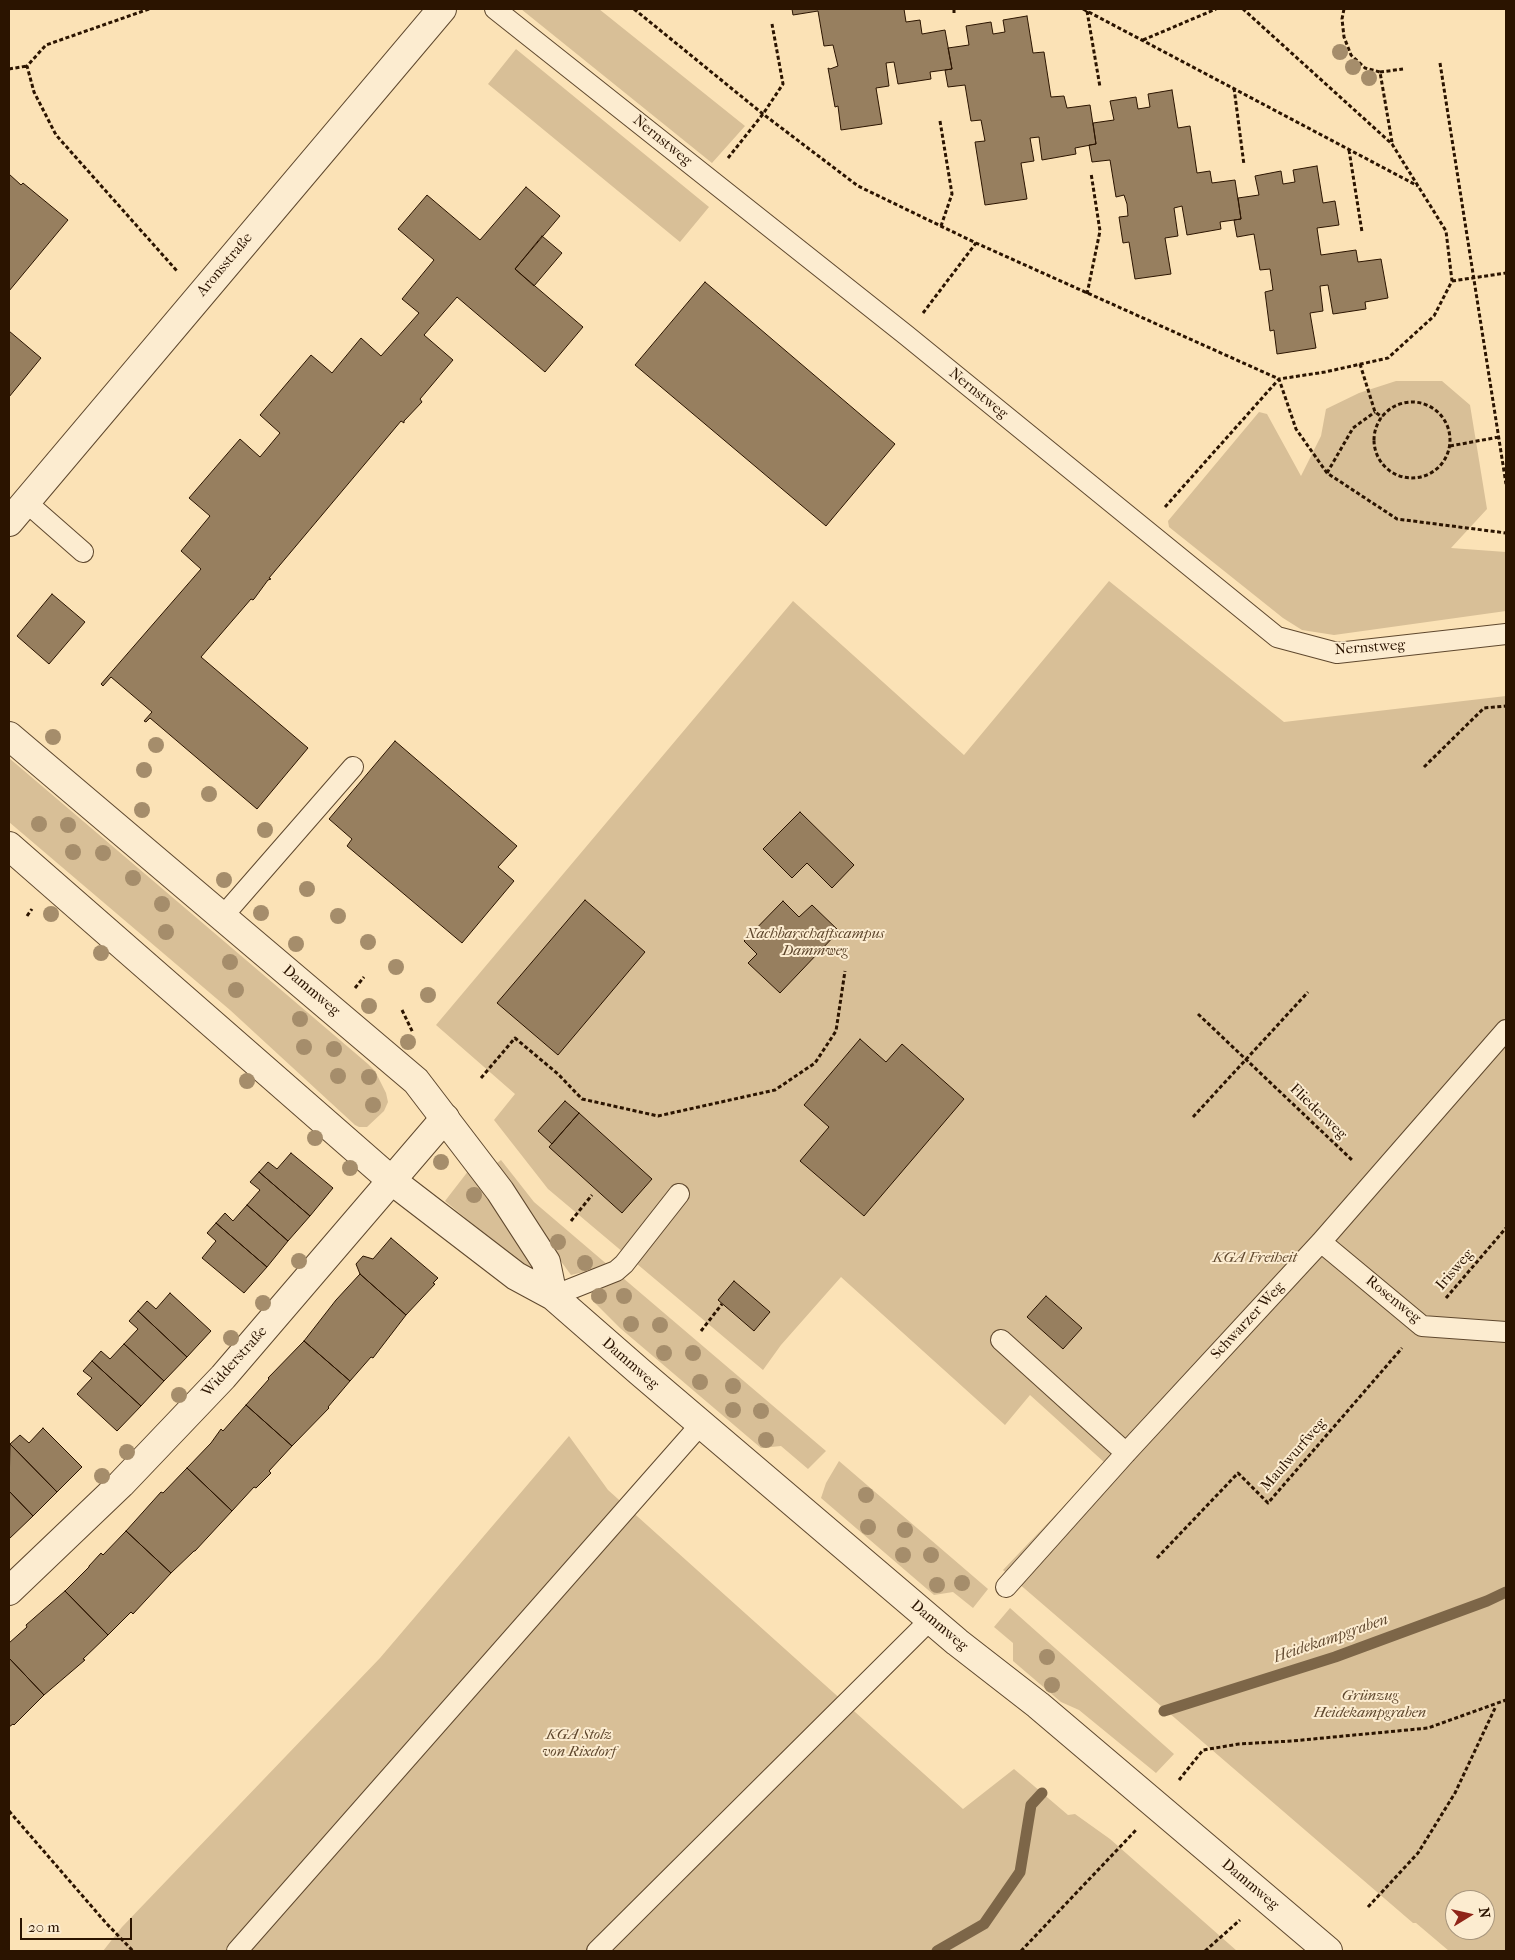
<!DOCTYPE html>
<html>
<head>
<meta charset="utf-8">
<style>
  body { margin:0 }
  #map { position:relative; width:1515px; height:1960px; overflow:hidden; background:#fbe2b6; font-family:"IM FELL French Canon",serif }
  canvas { display:block }
  .frame { position:absolute; inset:0; border:10px solid #2b1400; pointer-events:none }
  .north { position:absolute; left:1445px; top:1890px; width:50px; height:50px; box-sizing:border-box; background:#fcecd0; border:1px solid #a8967d; border-radius:50%; rotate:81deg; font-size:14px; font-weight:700; line-height:20px; text-align:center; color:#2b1400 }
  .north::after { content:''; display:block; margin:auto; width:18px; height:22px; background:#8f2418; clip-path:polygon(50% 0,100% 100%,50% 72%,0 100%) }
  .scale { position:absolute; left:20px; top:1918px; width:112px; height:22px; box-sizing:border-box; border:2px solid #2b1400; border-top:0; padding-left:6px; font-size:15px; line-height:18px; white-space:nowrap; color:#2b1400; -webkit-text-stroke:4px #fcecd0; paint-order:stroke }
</style>
</head>
<body>
<div id="map">
<canvas width="1515" height="1960"></canvas>
<div class="frame"></div>
<div class="north">N</div>
<div class="scale">20 m</div>
</div>
<script>
const g = document.querySelector('canvas').getContext('2d');
g.lineJoin = 'round';
function fillPath(path, color) { g.fillStyle = color; g.fill(path, 'evenodd'); }
const shape = rows => new Path2D(rows.map(r => 'M' + r).join(''));
function stroke(path, color, width, dash) { g.strokeStyle = color; g.lineWidth = width; g.lineCap = dash ? 'butt' : 'round'; g.setLineDash(dash || []); g.stroke(path); }
function label(font, color, halo, rows, align = 'center') {
  g.font = font + ' "IM FELL French Canon",serif'; g.lineWidth = 4; g.setLineDash([]); g.textBaseline = 'middle'; g.strokeStyle = halo; g.fillStyle = color; for (const [text, x, y, turn = 0] of rows) {
    g.save(); g.translate(x, y); g.rotate((+turn || 0) * Math.PI / 180); g.textAlign = isNaN(turn) ? turn : align; if (halo) g.strokeText(text, 0, 0); g.fillText(text, 0, 0); g.restore();
  }
}
fillPath(shape([
  [521,9,599,9,745,126,712,163],
  [516,49,709,207,680,242,488,84],
  [1396,381,1442,381,1470,405,1487,509,1451,548,1506,552,1506,611,1334,635,1302,630,1283,618,1169,527,1168,521,1259,412,1267,414,1301,476,1321,436,1326,409,1359,393],
  [1109,581,1284,722,1506,696,1506,1951,1449,1951,1416,1923,1413,1923,1003,1570,1105,1463,1030,1395,1005,1425,841,1277,781,1345,763,1370,548,1189,494,1120,515,1094,436,1025,793,601,964,755],
  [1455,1900,1485,1900,1485,1930,1455,1930],
  [9,758,368,1064,375,1071,386,1093,388,1102,384,1111,367,1127,359,1127,355,1125,230,1010,9,822],
  [501,1160,534,1202,609,1266,571,1275,552,1249,497,1163],
  [469,1170,486,1190,534,1267,532,1269,525,1268,445,1201],
  [623,1278,826,1451,808,1469,781,1446,761,1448,620,1328,591,1299,594,1289],
  [569,1436,608,1490,963,1809,1014,1769,1068,1815,1075,1814,1110,1839,1237,1951,103,1951,122,1927,380,1658],
  [839,1461,988,1589,973,1608,953,1592,934,1595,821,1498,826,1483],
  [1010,1608,1174,1754,1156,1773,1079,1710,1061,1702,1013,1661,1013,1643,994,1627]
]), '#d8bf97');
stroke(shape([
  [1164,1711,1335,1657,1487,1601,1506,1592],
  [937,1951,984,1924,1020,1872,1031,1805,1042,1793]
]), '#7d6648', 11);
const building = shape([
  [792,9,904,9,906,22,920,20,922,34,945,30,952,69,930,72,931,79,898,84,894,62,886,63,889,86,876,88,882,124,841,130,838,106,835,107,828,68,830,69,838,66,833,45,824,46,818,11,793,15,792,9],
  [1027,16,1033,53,1044,52,1051,97,1064,96,1067,108,1090,105,1096,144,1075,148,1076,154,1042,160,1039,137,1030,138,1034,161,1021,163,1027,199,985,205,975,142,985,141,981,120,971,121,965,85,948,87,945,70,952,69,948,48,969,45,966,26,991,22,993,34,1005,32,1003,20,1027,16],
  [1172,90,1178,128,1190,126,1197,173,1210,171,1212,183,1235,180,1241,219,1220,222,1221,229,1187,235,1182,206,1174,208,1178,236,1165,238,1171,274,1135,279,1129,242,1123,243,1119,217,1128,216,1127,204,1124,195,1116,197,1110,160,1092,162,1089,145,1096,144,1093,123,1114,120,1110,101,1136,97,1138,109,1150,107,1148,94,1172,90],
  [1317,166,1323,203,1335,201,1339,225,1317,228,1321,255,1356,250,1358,262,1381,259,1388,298,1365,302,1366,309,1333,314,1328,285,1320,286,1323,311,1310,313,1316,348,1277,354,1274,330,1270,331,1265,292,1273,290,1270,269,1260,270,1254,234,1237,237,1234,220,1241,219,1238,198,1259,195,1255,176,1281,171,1283,184,1295,182,1293,170,1317,166],
  [9,174,21,185,23,183,68,220,9,291,9,174],
  [526,187,560,216,515,269,583,327,545,372,457,297,424,335,453,360,420,399,422,402,404,421,404,423,401,421,269,578,271,579,268,580,254,599,253,600,251,599,201,657,308,748,257,809,150,718,146,722,144,721,152,712,111,677,103,686,101,684,201,569,181,551,210,516,189,498,240,439,260,457,280,433,260,415,311,355,332,373,361,338,381,356,419,313,402,299,434,260,398,229,427,195,480,240,526,187],
  [542,236,562,253,534,286,515,269,542,236],
  [705,282,895,444,826,526,635,365,705,282],
  [9,331,41,358,9,397,9,331],
  [52,594,85,622,49,664,17,636,52,594],
  [395,741,517,846,498,867,514,881,462,943,347,846,352,839,329,819,395,741],
  [800,812,854,865,832,888,807,863,792,878,763,849,800,812],
  [585,900,645,952,558,1055,497,1003,585,900],
  [783,901,799,917,812,905,839,931,780,993,748,963,757,954,744,941,783,901],
  [860,1039,886,1062,902,1044,964,1099,864,1216,800,1161,829,1127,804,1105,860,1039],
  [565,1101,579,1113,552,1144,538,1131,565,1101],
  [579,1113,652,1179,622,1213,549,1147,579,1113],
  [291,1153,333,1188,310,1216,259,1172,268,1162,277,1169,291,1153],
  [259,1172,310,1216,288,1241,247,1205,260,1190,250,1182,259,1172],
  [247,1205,288,1241,267,1267,216,1223,225,1213,233,1221,247,1205],
  [216,1223,267,1267,244,1293,202,1258,216,1241,207,1233,216,1223],
  [391,1238,438,1278,433,1283,435,1284,406,1315,360,1274,356,1264,363,1256,373,1259,391,1238],
  [360,1274,406,1315,373,1358,371,1357,350,1381,304,1341,336,1300,360,1274],
  [734,1281,770,1312,754,1331,718,1300,734,1281],
  [170,1293,211,1331,187,1357,138,1311,147,1301,156,1309,170,1293],
  [1046,1296,1082,1328,1063,1349,1027,1317,1046,1296],
  [138,1311,187,1357,164,1381,124,1344,138,1329,129,1321,138,1311],
  [304,1341,350,1381,328,1407,329,1408,292,1446,246,1405,269,1379,268,1378,304,1341],
  [124,1344,164,1381,141,1406,92,1361,101,1351,110,1359,124,1344],
  [92,1361,141,1406,117,1431,77,1394,92,1378,83,1371,92,1361],
  [246,1405,292,1446,269,1471,271,1473,256,1488,254,1487,232,1511,187,1468,211,1443,221,1429,223,1431,246,1405],
  [43,1428,82,1467,57,1492,10,1444,20,1435,29,1443,43,1428],
  [10,1444,57,1492,33,1516,9,1491,10,1444],
  [187,1468,232,1511,195,1551,194,1551,171,1573,126,1531,161,1492,163,1493,187,1468],
  [9,1491,33,1516,9,1539,9,1491],
  [126,1531,171,1573,133,1614,131,1612,108,1635,65,1591,89,1567,89,1566,101,1553,103,1555,126,1531],
  [65,1591,108,1635,83,1659,85,1660,44,1695,9,1658,9,1643,27,1627,26,1625,65,1591],
  [9,1658,44,1695,14,1725,13,1724,9,1727,9,1658]
]);
fillPath(building, '#977f5f');
stroke(building, '#2b1400', 1);
const service = shape([
  [495,9,906,335,1277,637,1337,653,1506,634],
  [26,502,83,552],
  [223,916,353,767],
  [1321,1242,1422,1326,1506,1332],
  [553,1296,616,1271,624,1264,679,1194],
  [1001,1340,1126,1453],
  [1006,1587,1126,1453,1321,1242,1506,1030],
  [237,1951,701,1424],
  [597,1951,931,1619]
]);
const minor = shape([
  [9,522,442,9],
  [9,1591,121,1484,223,1377,445,1118]
]);
const tertiary = shape([
  [9,736,416,1081,500,1191,546,1262,553,1296],
  [9,846,391,1180,516,1276,553,1296,640,1372,957,1642,1038,1705,1328,1951]
]);
stroke(service, '#5f482e', 22);
stroke(minor, '#5f482e', 30);
stroke(tertiary, '#5f482e', 30);
stroke(shape([
  [149,9,46,45,27,66,34,92,56,135,177,271],
  [634,9,763,114,858,186,976,243,1279,379,1296,429,1327,473,1397,519,1506,533],
  [954,9,954,13],
  [1083,9,1418,186],
  [1344,9,1342,19,1344,37,1351,55,1365,68,1380,72,1392,142],
  [1087,11,1100,87],
  [1143,40,1216,9],
  [1440,63,1506,484],
  [9,69,27,66],
  [1380,72,1403,69],
  [1234,88,1244,165],
  [940,121,952,194,941,226],
  [1349,150,1362,232],
  [728,158,763,114,783,84,772,24],
  [1452,281,1506,273],
  [1087,294,1100,231,1091,173],
  [923,313,976,243],
  [1360,364,1375,412,1382,417],
  '1374 440a38 38 0 1 1 76 0a38 38 0 1 1-76 0Z',
  [1450,446,1499,437],
  [1327,473,1353,428,1375,412],
  [1165,507,1279,379,1325,372,1388,358,1434,316,1452,281,1446,231,1392,144,1243,9],
  [1424,767,1484,708,1506,706],
  [27,916,32,909],
  [355,988,364,977],
  [402,1010,413,1033],
  [1198,1014,1352,1160],
  [481,1078,515,1038,558,1074,582,1099,658,1116,775,1090,815,1063,836,1031,845,971],
  [1193,1117,1308,992],
  [571,1221,592,1195],
  [1446,1298,1506,1228],
  [701,1331,722,1304],
  [1157,1558,1238,1473,1268,1503,1402,1348],
  [1179,1780,1203,1750,1239,1744,1292,1741,1428,1728,1506,1700],
  [9,1811,106,1923,133,1951],
  [1368,1907,1418,1853,1455,1793,1496,1706],
  [1021,1951,1136,1830],
  [1205,1951,1240,1920]
]), '#2b1400', 3, [4, 2.5]);
stroke(service, '#fcecd0', 20);
stroke(minor, '#fcecd0', 28);
stroke(tertiary, '#fcecd0', 28);
g.fillStyle = '#a58d6b';
for (const [x, y] of [
  [1340,52],
  [1353,67],
  [1369,78],
  [53,737],
  [156,745],
  [144,770],
  [209,794],
  [142,810],
  [39,824],
  [68,825],
  [265,830],
  [73,852],
  [103,853],
  [133,878],
  [224,880],
  [307,889],
  [162,904],
  [261,913],
  [51,914],
  [338,916],
  [166,932],
  [368,942],
  [296,944],
  [101,953],
  [230,962],
  [396,967],
  [236,990],
  [428,995],
  [369,1006],
  [300,1019],
  [408,1042],
  [304,1047],
  [334,1049],
  [338,1076],
  [369,1077],
  [247,1081],
  [373,1105],
  [315,1138],
  [441,1162],
  [350,1168],
  [474,1195],
  [558,1242],
  [299,1261],
  [585,1263],
  [599,1296],
  [624,1296],
  [263,1303],
  [631,1324],
  [660,1325],
  [231,1338],
  [664,1353],
  [693,1353],
  [700,1382],
  [733,1386],
  [179,1395],
  [733,1410],
  [761,1411],
  [766,1440],
  [127,1452],
  [102,1476],
  [866,1495],
  [868,1527],
  [905,1530],
  [903,1555],
  [931,1555],
  [962,1583],
  [937,1585],
  [1047,1657],
  [1052,1685]
]) { g.beginPath(); g.arc(x, y, 8, 0, 2 * Math.PI); g.fill(); }
label('15px', '#2b1400', '#fcecd0', [
  ["Nernstweg",662,141,39],
  ["Aronsstraße",225,265,-50],
  ["Nernstweg",978,394,39],
  ["Nernstweg",1370,648,-4],
  ["Dammweg",311,991,40],
  ["Fliederweg",1318,1112,44],
  ["Irisweg",1455,1270,-49],
  ["Rosenweg",1393,1300,39],
  ["Schwarzer Weg",1248,1321,-47],
  ["Widderstraße",235,1362,-48],
  ["Dammweg",630,1364,41],
  ["Maulwurfweg",1294,1455,-49],
  ["Dammweg",939,1626,40],
  ["Dammweg",1250,1885,40]
]);
label('italic 15px', '#5f472d', '#fcecd0', [
  ["Nachbarschaftscampus",815,934],
  ["Dammweg",815,951],
  ["KGA Freiheit",1255,1258],
  ["Grünzug",1370,1696],
  ["Heidekampgraben",1370,1713],
  ["KGA Stolz",579,1735],
  ["von Rixdorf",579,1752]
]);
label('italic 16px', '#624a30', '#fcecd0', [
  ["Heidekampgraben",1331,1639,-19]
]);
</script>
</body>
</html>
